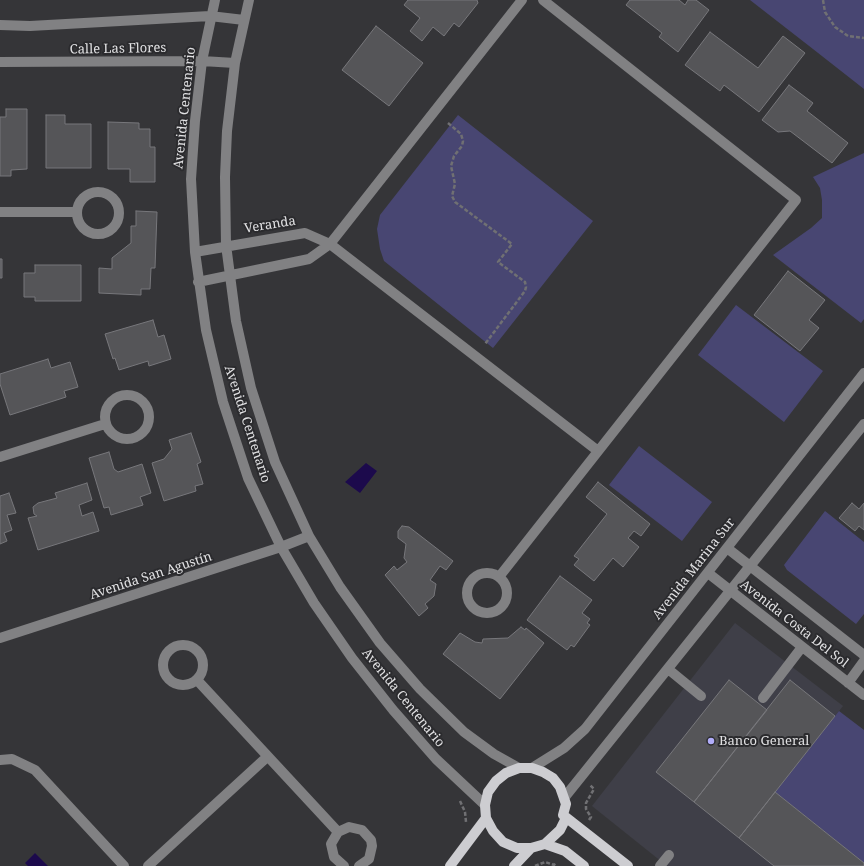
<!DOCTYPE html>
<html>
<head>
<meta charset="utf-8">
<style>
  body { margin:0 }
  canvas { display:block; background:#353538 }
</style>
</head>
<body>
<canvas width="864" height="866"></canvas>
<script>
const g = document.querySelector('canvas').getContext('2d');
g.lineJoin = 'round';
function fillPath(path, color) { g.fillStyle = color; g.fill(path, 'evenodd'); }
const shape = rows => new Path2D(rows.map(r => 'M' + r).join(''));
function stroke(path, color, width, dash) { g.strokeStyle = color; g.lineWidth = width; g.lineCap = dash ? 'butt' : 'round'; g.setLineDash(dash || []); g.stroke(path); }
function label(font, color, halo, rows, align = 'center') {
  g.font = font + ' "Noto Serif",serif'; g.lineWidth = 4; g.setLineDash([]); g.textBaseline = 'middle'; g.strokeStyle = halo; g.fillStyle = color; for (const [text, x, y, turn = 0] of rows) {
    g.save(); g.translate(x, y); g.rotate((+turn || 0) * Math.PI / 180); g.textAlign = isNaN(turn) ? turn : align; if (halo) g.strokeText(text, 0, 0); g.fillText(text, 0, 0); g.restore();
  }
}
fillPath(shape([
  [735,623,843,706,775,792,864,863,864,866,667,866,592,806]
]), '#3f3f48');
fillPath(shape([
  [750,0,864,0,864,89,813,49],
  [458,115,593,221,493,348,384,261,380,249,377,229,380,215],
  [864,153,864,319,861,323,773,255,811,228,822,218,822,200,820,188,813,177],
  [736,305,823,371,784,422,698,355],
  [639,446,712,502,682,541,609,485],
  [825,511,864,542,864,614,856,624,787,570,784,565],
  [839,711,864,730,864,863,775,792]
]), '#484672');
fillPath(shape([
  [366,463,377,471,360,493,345,482],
  [35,853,48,866,28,866,25,863]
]), '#1c0a4c');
const building = shape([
  [408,0,477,0,478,3,459,27,454,23,444,36,433,27,422,41,410,31,420,18,404,5,408,0],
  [630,0,679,0,685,5,688,0,696,0,709,10,678,52,659,37,662,33,626,5,630,0],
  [376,26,423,63,389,106,342,70,376,26],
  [710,32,758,68,783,36,805,53,759,112,724,85,720,91,685,65,710,32],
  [789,85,813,103,807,111,848,143,832,163,790,131,778,132,762,120,789,85],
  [6,109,27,109,27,169,11,170,11,176,0,176,0,117,6,117,6,109],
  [46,115,65,115,65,124,91,124,91,168,46,168,46,115],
  [108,122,139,123,139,129,150,129,150,147,155,147,155,182,130,182,130,169,108,169,108,122],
  [136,211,157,212,155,268,151,268,150,289,141,289,141,295,99,293,99,268,112,269,112,258,131,243,131,226,136,226,136,211],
  [0,259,2,259,2,278,0,278,0,259],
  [35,265,81,265,81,301,35,301,35,297,24,297,24,273,35,273,35,265],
  [788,271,825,300,809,320,819,328,800,351,754,315,788,271],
  [153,320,158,337,164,335,171,359,149,366,148,361,119,370,115,358,113,359,105,334,153,320],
  [48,359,51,368,70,362,78,387,64,391,66,397,10,415,0,384,0,374,48,359],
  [191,433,201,462,197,464,203,484,195,486,196,491,164,501,152,463,164,459,172,449,169,440,191,433],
  [109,452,114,469,118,472,142,464,151,493,140,497,143,505,111,515,109,507,104,508,89,458,109,452],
  [598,482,650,524,641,536,634,531,628,538,639,547,623,567,613,558,594,581,574,565,579,559,574,556,607,514,586,497,598,482],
  [87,483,92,500,79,505,82,516,93,512,99,531,38,550,28,518,37,516,34,514,33,507,38,503,57,498,55,493,87,483],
  [9,493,16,513,7,515,12,530,4,533,7,541,0,544,0,496,9,493],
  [852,503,859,509,864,503,864,530,859,526,855,531,839,518,852,503],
  [402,526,409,527,453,561,446,570,440,566,430,580,436,584,434,596,425,604,428,608,419,616,385,575,394,566,397,570,407,562,404,558,406,544,398,538,398,531,402,526],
  [560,576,592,600,582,613,590,619,587,623,590,625,574,647,571,645,567,650,527,620,560,576],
  [521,627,525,630,526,628,544,643,500,699,443,654,460,633,475,642,482,643,483,639,508,638,521,627],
  [729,680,767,710,694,802,656,772,729,680],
  [790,680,835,716,739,838,694,802,790,680],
  [775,792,864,863,864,866,774,866,739,838,775,792]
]);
fillPath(building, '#555558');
stroke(building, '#77777b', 1);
stroke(shape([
  [823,0,825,12,835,27,848,36,864,38],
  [448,123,461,134,463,141,462,146,454,156,451,166,455,184,452,196,455,202,512,244,498,262,525,282,526,287,525,291,485,344],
  [460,801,465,812,466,822],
  [589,820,591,817,586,809,586,803,594,789,590,785],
  [535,866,545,862,554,865,556,862]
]), '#707073', 2.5, [4, 2]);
stroke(shape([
  [215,0,202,61,195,121,191,179,195,252,206,330,223,402,248,478,281,547,314,603,352,658,393,710,436,759,485,805],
  [249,0,235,63,227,131,225,177,226,245,236,321,251,388,275,462,309,536,340,587,380,643,420,689,464,732,494,754,519,768],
  [0,25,30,26,210,16,244,20],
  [0,62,202,61,235,63],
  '77 213a21 21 0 1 1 42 0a21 21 0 1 1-42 0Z',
  [0,212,77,212],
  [195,252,305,233,330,244,598,451],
  [198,282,309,259,330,244,522,0],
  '105 417a22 22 0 1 1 44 0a22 22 0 1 1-44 0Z',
  [0,457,105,424],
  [727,548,864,655],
  [708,573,864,695],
  '467 593a20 20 0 1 1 40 0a20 20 0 1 1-40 0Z',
  [499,577,796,200,543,0],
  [0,638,281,547,309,536],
  '163 665a20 20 0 1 1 40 0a20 20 0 1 1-40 0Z',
  [668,669,701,696],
  [197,680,338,832],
  [848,683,864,661],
  [763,698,802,647],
  [0,760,12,759,35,770,124,866],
  [532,768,564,748,585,729,864,373],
  [564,798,864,424],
  [148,866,267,757],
  [344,866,334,857,331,844,338,832,349,827,362,830,371,840,372,846,369,859,359,866],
  [660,866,669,855]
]), '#818183', 10);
stroke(shape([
  [519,768,532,768,543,772,553,778,560,787,566,804,563,815,566,818,560,830,545,844,531,848,517,848,503,842,493,831,486,818,485,805,488,792,496,781,506,773,519,768],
  [563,815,628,866],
  [545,844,565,851,584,866],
  [450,866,486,818],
  [514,866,531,848]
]), '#cdcdd1', 10);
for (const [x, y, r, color] of [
  [711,741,4,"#b1adfa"]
]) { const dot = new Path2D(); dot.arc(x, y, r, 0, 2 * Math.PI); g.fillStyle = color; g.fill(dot); stroke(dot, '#2b2b2e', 1.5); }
label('13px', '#e1e1e3', '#2b2b2e', [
  ["Calle Las Flores",118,49,-1],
  ["Avenida Centenario",185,108,-84],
  ["Veranda",270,225,-9],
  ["Avenida Centenario",247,424,72],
  ["Avenida Marina Sur",694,569,-52],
  ["Avenida San Agustín",151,576,-18],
  ["Avenida Costa Del Sol",794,624,38],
  ["Avenida Centenario",403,698,51]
]);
label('13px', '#e1e1e3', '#2b2b2e', [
  ["Banco General",719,741]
], 'left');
</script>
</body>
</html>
